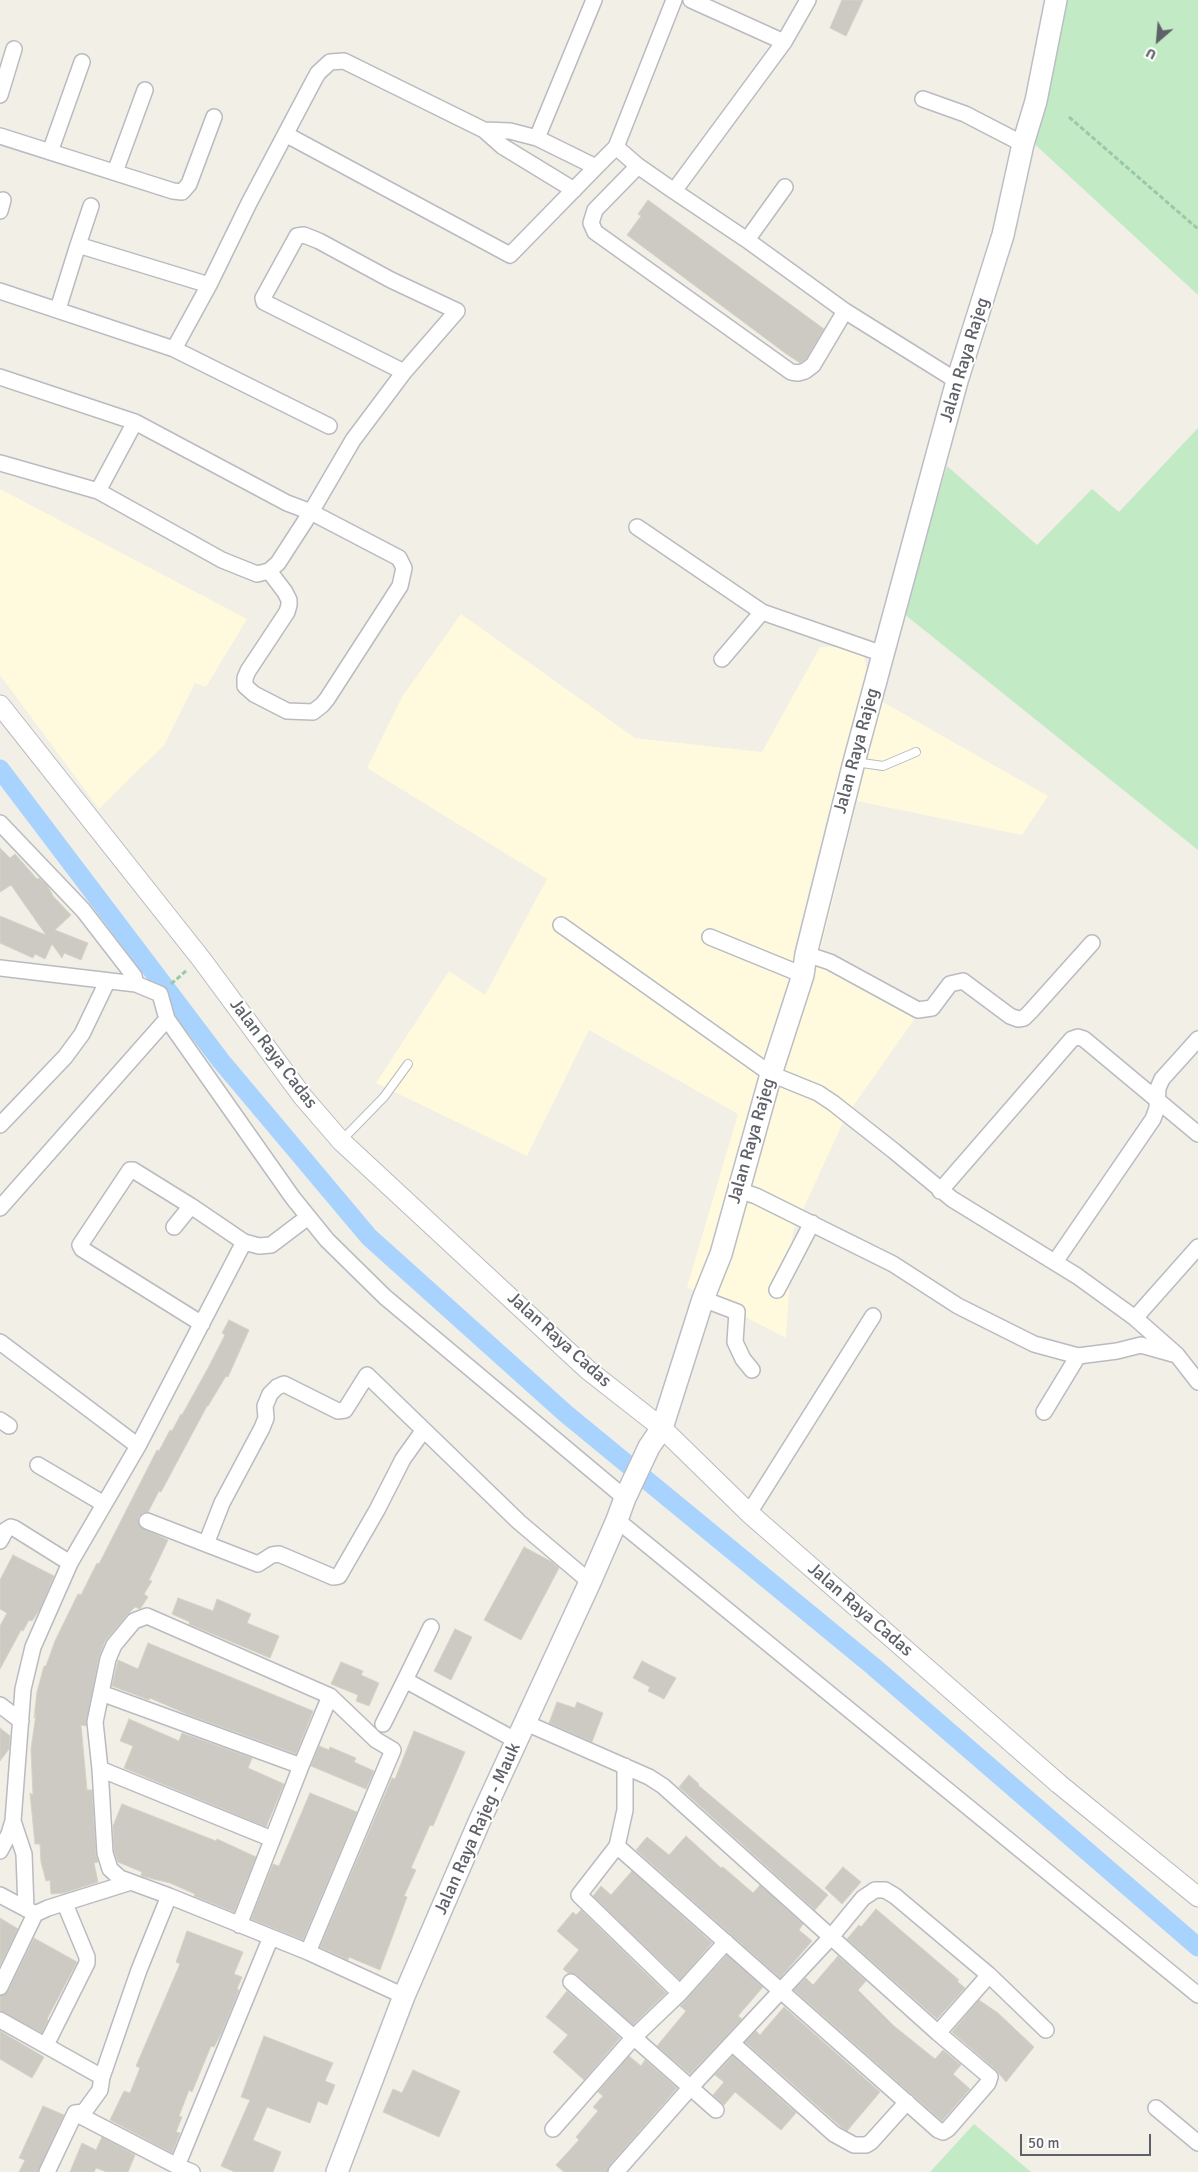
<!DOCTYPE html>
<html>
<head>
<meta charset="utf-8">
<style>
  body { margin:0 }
  #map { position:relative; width:1198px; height:2172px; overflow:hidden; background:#f1efe6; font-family:Signika,sans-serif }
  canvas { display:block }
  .north { position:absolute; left:1133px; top:15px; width:50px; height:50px; -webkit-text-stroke:4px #fff; paint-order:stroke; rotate:207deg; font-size:14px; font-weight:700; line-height:20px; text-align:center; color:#5e6168 }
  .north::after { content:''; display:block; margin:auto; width:18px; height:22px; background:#5e6168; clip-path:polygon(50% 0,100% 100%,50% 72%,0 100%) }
  .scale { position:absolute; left:1020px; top:2134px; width:131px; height:22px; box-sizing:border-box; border:2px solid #5e6168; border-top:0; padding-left:6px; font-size:15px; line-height:18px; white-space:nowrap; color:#5e6168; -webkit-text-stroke:4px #fff; paint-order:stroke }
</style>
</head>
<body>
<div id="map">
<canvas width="1198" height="2172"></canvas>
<div class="north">U</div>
<div class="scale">50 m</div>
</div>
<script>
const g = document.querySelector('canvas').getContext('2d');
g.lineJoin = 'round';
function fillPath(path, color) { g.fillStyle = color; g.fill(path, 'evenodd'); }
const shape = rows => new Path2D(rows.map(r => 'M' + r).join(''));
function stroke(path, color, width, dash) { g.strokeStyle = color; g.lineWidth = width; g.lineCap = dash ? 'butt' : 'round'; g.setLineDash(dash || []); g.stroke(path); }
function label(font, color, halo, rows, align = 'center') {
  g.font = font + ' Signika,sans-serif'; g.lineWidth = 4; g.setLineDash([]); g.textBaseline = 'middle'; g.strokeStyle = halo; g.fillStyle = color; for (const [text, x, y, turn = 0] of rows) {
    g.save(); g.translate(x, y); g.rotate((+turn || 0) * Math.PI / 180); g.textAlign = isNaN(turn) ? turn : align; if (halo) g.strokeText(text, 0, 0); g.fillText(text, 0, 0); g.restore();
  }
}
fillPath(shape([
  [0,489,247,619,206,687,195,683,164,745,99,809,0,675],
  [461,614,635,738,762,752,820,647,861,646,874,697,1048,796,1022,835,857,801,818,960,921,1010,846,1116,793,1231,786,1338,687,1287,738,1114,589,1030,527,1156,376,1083,449,971,485,995,547,879,367,768,402,697]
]), '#fffadd');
fillPath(shape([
  [1061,0,1198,0,1198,295,1028,138],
  [1198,428,1198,850,903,613,947,466,1037,545,1092,489,1119,512],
  [974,2124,1031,2172,930,2172]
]), '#c2eac5');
stroke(shape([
  [0,769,221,1061,369,1237,565,1413,874,1667,1198,1947]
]), '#a8d3ff', 19);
const building = shape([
  [842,0,863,0,846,36,830,28,842,0],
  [648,200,824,329,806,359,800,363,785,353,627,235,641,216,638,214,648,200],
  [0,848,10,858,15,854,37,879,39,878,47,885,53,896,71,915,55,930,88,943,81,960,64,953,62,958,52,944,45,959,35,954,33,958,0,943,0,916,46,935,11,885,0,892,0,848],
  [229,1320,249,1330,228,1377,226,1376,208,1406,207,1406,161,1492,159,1491,148,1512,142,1513,138,1517,140,1527,168,1540,149,1580,152,1581,144,1594,148,1597,140,1609,135,1607,127,1615,105,1641,99,1657,86,1726,81,1725,87,1790,92,1790,96,1854,98,1862,94,1863,98,1882,64,1893,51,1894,50,1880,46,1881,41,1862,40,1844,35,1844,30,1793,33,1795,31,1749,36,1714,34,1718,37,1692,44,1666,46,1666,55,1641,78,1594,81,1595,97,1563,99,1564,157,1450,159,1451,170,1430,172,1431,181,1414,182,1415,207,1370,225,1335,222,1333,229,1320],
  [524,1547,552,1562,559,1568,521,1640,484,1620,524,1547],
  [13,1555,54,1576,40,1609,32,1621,29,1620,23,1631,21,1630,0,1669,0,1626,7,1613,0,1609,0,1580,13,1555],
  [178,1598,213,1611,217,1599,251,1614,247,1623,279,1636,270,1658,189,1624,190,1622,172,1614,178,1598],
  [455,1629,472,1637,451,1680,434,1671,455,1629],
  [148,1643,313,1711,296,1754,189,1715,150,1698,149,1700,112,1686,118,1660,138,1669,148,1643],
  [642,1661,676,1678,664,1699,648,1691,650,1687,633,1678,642,1661],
  [341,1662,363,1671,361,1675,379,1683,369,1706,356,1701,358,1695,331,1684,341,1662],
  [557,1702,575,1708,577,1702,603,1713,592,1742,549,1723,557,1702],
  [129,1719,179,1741,182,1733,252,1758,248,1768,284,1784,266,1827,124,1768,133,1746,120,1741,129,1719],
  [0,1728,10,1736,9,1749,0,1761,0,1728],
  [414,1731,465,1752,433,1826,430,1825,411,1868,416,1870,404,1896,407,1897,380,1970,349,1957,348,1960,320,1947,392,1778,395,1779,414,1731],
  [319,1746,329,1750,330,1747,356,1758,354,1762,374,1771,366,1789,311,1766,319,1746],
  [689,1775,699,1784,698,1785,828,1895,815,1910,679,1787,689,1775],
  [310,1793,357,1812,303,1940,251,1919,273,1864,279,1866,310,1793],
  [122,1804,216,1841,217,1839,256,1857,234,1912,194,1896,195,1894,170,1883,141,1876,142,1872,118,1862,114,1851,113,1826,122,1804],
  [686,1836,721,1868,723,1867,753,1893,760,1885,803,1924,799,1930,812,1941,780,1978,636,1850,647,1837,669,1855,686,1836],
  [843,1867,861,1882,842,1904,825,1888,843,1867],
  [632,1871,712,1943,680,1980,593,1896,601,1886,611,1895,632,1871],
  [876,1909,959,1980,957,1981,965,1988,937,2019,847,1939,859,1925,861,1927,876,1909],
  [581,1910,666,1993,633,2025,577,1975,568,1973,563,1969,579,1950,557,1931,573,1912,576,1915,581,1910],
  [0,1918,18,1929,0,1965,0,1918],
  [187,1931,243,1952,234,1974,242,1977,237,1989,239,1990,221,2034,214,2047,211,2046,192,2092,189,2090,179,2116,182,2117,176,2132,180,2133,172,2153,110,2120,124,2091,130,2093,140,2068,136,2066,180,1964,176,1962,187,1931],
  [34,1938,77,1962,47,2019,48,2020,42,2033,0,2011,0,1996,8,1991,34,1938],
  [727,1955,763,1987,738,2016,742,2019,690,2074,657,2046,686,2011,680,2006,727,1955],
  [838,1956,866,1981,858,1990,894,2026,935,2059,943,2050,961,2065,953,2074,970,2089,942,2121,794,1990,806,1978,813,1985,838,1956],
  [567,1991,620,2038,584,2080,553,2052,568,2035,546,2017,567,1991],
  [979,2000,998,2013,1034,2047,1006,2082,996,2070,952,2032,979,2000],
  [784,2007,880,2092,847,2131,840,2126,745,2042,756,2031,760,2035,784,2007],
  [0,2031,44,2057,32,2078,0,2059,0,2031],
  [264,2036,333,2063,325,2081,335,2085,327,2105,318,2101,310,2123,267,2107,253,2140,281,2152,273,2172,235,2172,221,2166,250,2100,241,2097,264,2036],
  [629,2056,641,2066,645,2060,677,2088,609,2166,607,2172,564,2172,556,2165,579,2140,576,2137,598,2111,593,2107,603,2096,598,2092,629,2056],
  [733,2056,796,2113,781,2130,735,2092,724,2105,713,2095,724,2082,715,2075,733,2056],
  [413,2070,460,2091,439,2137,383,2112,393,2089,402,2093,413,2070],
  [43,2106,64,2115,38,2172,19,2172,25,2160,19,2158,43,2106],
  [102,2137,135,2155,128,2172,107,2172,96,2168,94,2172,70,2172,82,2143,96,2150,102,2137]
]);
fillPath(building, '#cccac3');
stroke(building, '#d6d2c4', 1);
const service = shape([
  [855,762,883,766,916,752],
  [341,1141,384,1097,408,1064]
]);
const minor = shape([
  [691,0,784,42],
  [808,0,784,42,674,191,747,240,845,311,957,381],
  [0,95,14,49],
  [923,99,965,114,1023,144],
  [484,130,510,131,537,138,596,167,616,147,638,166,674,191],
  [287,135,510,255,596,167],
  [0,136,173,191,182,192,189,184,214,117],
  [537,138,594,0],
  [616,147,674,0],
  [50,152,82,62],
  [638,166,595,210,591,223,595,232,791,372,798,373,805,371,813,365,845,311],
  [115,172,145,90],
  [0,211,3,200],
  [747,240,785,187],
  [78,245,91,206],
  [0,291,174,349,329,426],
  [58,309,78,245,209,285,249,203,313,82,318,73,330,62,344,61,484,130,502,146,574,190],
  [174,349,209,285],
  [0,377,135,422,287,503,311,512,399,558,404,568,400,586,327,699,322,705,313,712,287,711,254,694,245,686,245,678,248,671,287,612,289,605,289,600,285,592,269,571],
  [135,422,98,491,222,560,257,574,269,571,278,563,311,512,353,440,404,372,457,311,391,280,319,241,304,235,297,236,263,298,264,302,404,372],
  [0,463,98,491],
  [637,527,762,612,883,654],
  [722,659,762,612],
  [0,823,83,910,134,976,136,984],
  [561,925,771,1074,818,1093,833,1103,894,1151,952,1199,1077,1276,1135,1318,1177,1355,1198,1382],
  [710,937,803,975],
  [806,954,830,962,918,1010,932,1008,950,984,963,981,1010,1016,1018,1019,1024,1018,1031,1011,1092,943],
  [0,968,136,984,160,994,167,1019,293,1198,327,1240,385,1297,625,1498],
  [0,1125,65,1057,82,1034,107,982],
  [738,1190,756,1196,893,1264,958,1306,1034,1344,1078,1356,1117,1351,1141,1345,1173,1354],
  [940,1191,1072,1039,1078,1037,1084,1039,1198,1134],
  [191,1206,133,1170,130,1170,80,1245,82,1249,202,1324],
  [0,1208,167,1019],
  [174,1227,191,1206,244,1242,259,1246,271,1245,308,1217],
  [1055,1262,1153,1119,1157,1108,1158,1088,1162,1079,1198,1039],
  [777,1290,812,1223],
  [703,1299,737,1312,735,1342,743,1359,752,1370],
  [1135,1318,1198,1247],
  [0,1342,138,1446,70,1563,33,1647,23,1689,13,1821,9,1834,0,1851],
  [1044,1412,1078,1356],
  [0,1420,9,1426],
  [138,1446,244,1242],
  [38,1465,104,1504],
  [749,1513,873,1316],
  [617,1520,1198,1995],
  [147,1521,258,1564,272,1555,279,1554,333,1577,339,1576,377,1510,403,1459,423,1431],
  [0,1541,6,1530,11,1527,14,1528,70,1563],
  [206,1544,222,1503,262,1428,266,1418,265,1406,270,1394,277,1387,284,1384,338,1411,345,1410,367,1375,519,1522,590,1582],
  [405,1680,431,1627],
  [101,1693,301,1766],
  [0,1705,21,1721],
  [526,1723,649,1777,663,1786,831,1937,690,2088,616,2172],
  [383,1724,405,1680,517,1741],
  [625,1766,625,1810,617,1846,938,2130,943,2132,948,2129,988,2083,990,2077,938,2033,831,1937,863,1898,875,1890,885,1890,895,1896,989,1975,1046,2030],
  [100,1769,272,1839],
  [13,1821,24,1854,26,1909],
  [617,1846,579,1895,680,1993],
  [0,1895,32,1912],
  [239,1925,301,1766,330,1696],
  [308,1952,393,1750,376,1740,330,1696,147,1616,134,1621,114,1645,108,1659,95,1722,100,1769,105,1853,110,1869,120,1878,169,1896,308,1952,404,1996],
  [571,1982,716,2110],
  [0,1987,35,1914,48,1908,131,1882],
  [0,2020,102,2077],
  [938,2033,989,1975],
  [732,2043,834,2134,854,2145,866,2145,871,2142,907,2102],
  [46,2045,87,1963,87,1957,65,1904],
  [1156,2108,1198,2143],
  [75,2113,177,2166,271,1937],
  [75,2113,84,2112,100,2090,102,2077,139,1970,169,1896],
  [553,2129,634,2037,680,1993,726,1942],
  [177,2166,192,2172],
  [47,2172,75,2113]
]);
const tertiary = shape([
  [0,705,202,960,303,1097,341,1141,588,1370,662,1428,749,1513,1059,1784,1198,1897]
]);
const secondary = shape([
  [337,2172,404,1996,480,1820,590,1582,617,1520,625,1498,649,1447,662,1428,703,1299,721,1254,771,1074,803,975,806,954,854,762,936,458,957,381,1003,235,1023,144,1036,101,1056,0]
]);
stroke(service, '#b9bbc1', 10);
stroke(minor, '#b9bbc1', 18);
stroke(tertiary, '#b9bbc1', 21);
stroke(secondary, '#bcbec5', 24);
stroke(shape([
  [1069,117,1198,229],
  [171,984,187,970]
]), '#99c9aa', 3, [5, 2.5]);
stroke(service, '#fff', 8);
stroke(minor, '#fff', 15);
stroke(tertiary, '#fff', 19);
stroke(secondary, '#fff', 21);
label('18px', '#5e6168', '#fff', [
  ["Jalan Raya Rajeg",965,360,-73],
  ["Jalan Raya Rajeg",857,751,-75],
  ["Jalan Raya Cadas",273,1054,53],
  ["Jalan Raya Rajeg",752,1141,-74],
  ["Jalan Raya Cadas",559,1340,42],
  ["Jalan Raya Cadas",860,1610,41],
  ["Jalan Raya Rajeg - Mauk",478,1829,-66]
]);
</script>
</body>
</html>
